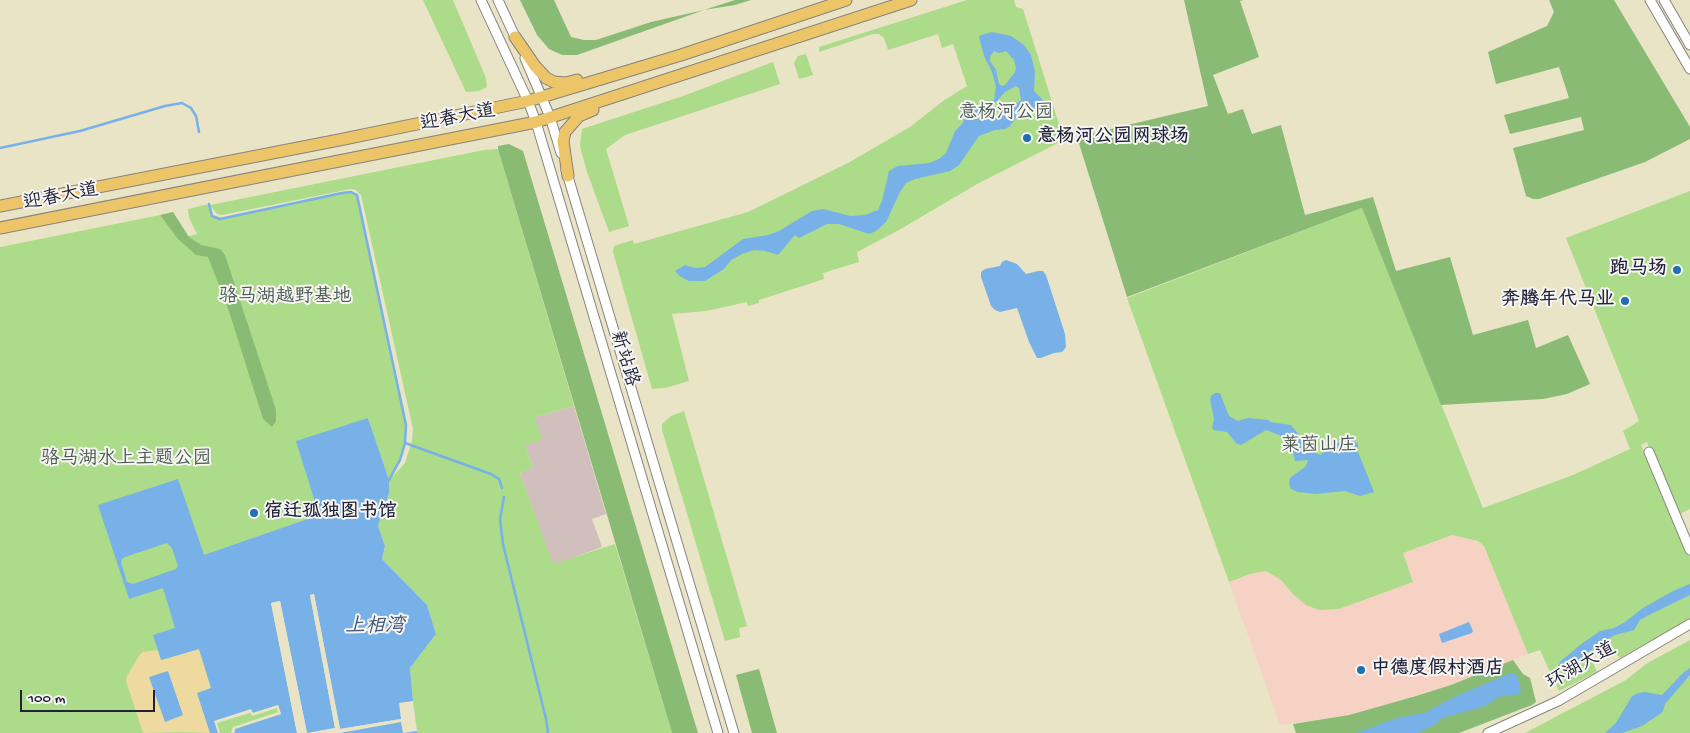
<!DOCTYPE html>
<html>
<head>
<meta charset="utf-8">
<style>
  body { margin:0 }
  #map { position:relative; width:1690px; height:733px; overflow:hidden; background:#e9e4c6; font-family:"Gochi Hand",sans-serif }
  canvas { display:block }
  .scale { position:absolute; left:20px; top:690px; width:135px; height:22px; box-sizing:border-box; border:2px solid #22223b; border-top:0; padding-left:6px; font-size:15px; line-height:18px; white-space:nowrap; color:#22223b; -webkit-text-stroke:4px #f6f6f2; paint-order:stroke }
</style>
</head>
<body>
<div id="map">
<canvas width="1690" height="733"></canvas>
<div class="scale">100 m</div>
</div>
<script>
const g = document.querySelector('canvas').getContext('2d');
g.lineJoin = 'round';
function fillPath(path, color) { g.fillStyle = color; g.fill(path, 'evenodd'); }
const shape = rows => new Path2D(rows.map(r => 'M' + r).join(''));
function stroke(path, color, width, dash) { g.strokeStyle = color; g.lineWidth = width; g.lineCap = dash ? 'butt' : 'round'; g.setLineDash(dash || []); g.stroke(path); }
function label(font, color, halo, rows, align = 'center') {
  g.font = font + ' "Gochi Hand","LXGW WenKai TC",sans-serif'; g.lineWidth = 4; g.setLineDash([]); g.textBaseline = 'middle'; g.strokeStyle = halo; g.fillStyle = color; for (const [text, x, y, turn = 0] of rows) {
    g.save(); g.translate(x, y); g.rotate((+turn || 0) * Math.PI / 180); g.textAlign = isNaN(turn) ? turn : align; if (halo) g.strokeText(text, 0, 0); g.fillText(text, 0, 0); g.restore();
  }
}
fillPath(shape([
  [1452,535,1478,541,1484,546,1528,654,1451,685,1349,715,1280,725,1229,582,1250,574,1266,571,1281,580,1286,586,1339,609,1413,582,1402,553]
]), '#f6d2c4');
fillPath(shape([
  [574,406,606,514,592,519,602,547,553,565,520,473,533,468,525,445,535,417]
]), '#d1bfbe');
fillPath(shape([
  [423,0,453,0,486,78,487,87,479,91,466,92],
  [967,0,1014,0,1016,7,1023,9,1064,140,977,184,899,230,857,252,859,262,823,273,824,279,759,300,759,303,748,306,747,302,706,311,672,314,689,381,665,388,652,389,613,252,614,246,633,240,634,244,748,212,848,163,910,127,943,101,967,86,953,44,942,48,938,34,888,50,884,38,879,34,873,34,819,52,819,47],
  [806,54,813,75,799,79,794,63,798,56],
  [773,62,780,84,625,135,606,149,629,226,609,232,587,172,580,146,582,129,683,96],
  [498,149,574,406,535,417,542,440,525,445,533,468,520,473,553,564,615,544,672,733,417,733,413,701,410,668,436,634,427,605,382,559,385,546,378,526,389,493,389,480,368,418,319,515,217,551,278,705,281,733,0,733,0,247,160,215,179,239,197,234,189,218,188,209,209,204,212,216,220,219,342,193,351,192,357,195,406,425,405,443,400,460,391,478,405,463,412,441,413,429,361,195,356,190,351,189,222,215,217,214,210,205,484,150],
  [1690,191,1690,509,1678,515,1647,442,1641,445,1690,557,1690,619,1622,657,1620,658,1616,654,1611,644,1589,654,1597,672,1559,691,1540,650,1528,654,1484,546,1478,541,1452,535,1403,553,1413,582,1339,609,1319,610,1306,605,1294,595,1281,580,1266,571,1250,574,1229,582,1127,298,1362,208,1483,508,1573,475,1630,449,1623,431,1639,421,1566,238],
  [684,411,747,626,739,628,740,637,725,641,662,430,662,424,671,416],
  [1690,640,1690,733,1525,733,1626,680,1646,664]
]), '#acdb89');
fillPath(shape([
  [520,0,554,0,571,37,584,40,596,40,651,22,704,10,735,0,751,0,735,5,704,10,577,55,562,55,549,49,537,35],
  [1184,0,1243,0,1240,1,1259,57,1213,75,1228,114,1243,109,1252,134,1281,125,1305,215,1373,197,1396,271,1450,257,1473,335,1528,320,1536,348,1568,335,1590,384,1567,394,1543,399,1441,405,1362,208,1127,297,1077,137,1208,106],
  [1549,0,1614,0,1690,127,1690,139,1645,162,1539,199,1533,199,1526,196,1513,148,1584,130,1581,117,1510,134,1504,115,1569,98,1559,67,1496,84,1488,52,1547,26,1554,12],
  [509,144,523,151,698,733,672,733,498,149,498,146],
  [173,212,189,237,201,245,220,249,225,255,276,410,276,421,272,427,263,419,229,311,208,257,196,255,178,239,160,215],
  [1513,660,1523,674,1530,678,1536,702,1532,705,1459,733,1296,733,1293,724,1349,715,1416,696,1451,685],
  [759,669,777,733,752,733,736,675]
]), '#89bb75');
fillPath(shape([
  [199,649,211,688,198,693,210,733,182,732,143,733,126,681,127,676,140,654,143,652,158,650,162,660]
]), '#eeda9e');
fillPath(shape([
  [992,32,1011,36,1024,45,1031,55,1035,72,1034,91,1045,102,1018,115,1010,126,1005,129,995,130,979,136,959,165,950,171,915,179,906,183,900,192,886,222,876,231,869,234,839,224,827,224,799,238,795,235,778,255,765,251,754,250,742,254,731,260,724,269,705,281,689,281,681,277,675,271,685,265,695,268,705,267,743,239,768,235,779,231,812,211,824,209,850,216,865,215,878,210,882,201,889,171,898,166,929,163,939,159,946,153,955,131,962,124,967,113,971,109,994,100,996,87,992,72,984,56,979,37,981,35],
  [994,51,999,53,1006,51,1014,60,1016,68,1015,72,1005,85,1002,86,999,84,996,70,990,61,990,57],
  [1016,86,1019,88,1021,100,1004,113,991,118,974,119,981,109,994,104,1005,92],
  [1006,260,1017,264,1026,274,1038,271,1043,271,1046,275,1065,334,1066,347,1062,352,1054,353,1041,358,1037,358,1029,342,1017,308,1000,312,995,310,991,306,981,277,981,272,985,269,1000,266,1002,262],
  [1215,393,1220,393,1229,416,1234,419,1238,421,1248,418,1269,420,1270,422,1291,425,1311,450,1320,455,1339,442,1345,440,1353,440,1358,444,1358,452,1374,492,1360,496,1345,491,1316,494,1298,492,1291,489,1289,484,1290,478,1306,466,1308,460,1295,461,1292,446,1289,441,1279,435,1266,430,1241,445,1236,443,1227,432,1214,430,1212,428,1214,419,1210,400,1211,396],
  [368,418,389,480,389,493,378,526,385,546,382,559,427,605,436,634,410,668,413,701,417,733,340,733,401,719,340,729,314,594,310,595,335,728,307,733,280,601,271,603,297,733,233,733,235,732,234,729,281,714,278,705,252,713,251,710,215,721,218,733,210,733,197,693,211,688,199,649,161,660,153,635,175,628,163,588,129,599,98,505,178,479,204,555,319,515,296,441],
  [167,543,172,548,178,566,176,569,133,584,127,582,121,562,122,559,125,557],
  [1690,584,1690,595,1647,616,1640,620,1634,630,1615,635,1603,642,1584,655,1573,668,1562,671,1559,669,1558,666,1561,661,1580,645,1600,631,1614,628,1625,622,1643,608,1673,591],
  [1469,622,1473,631,1472,633,1442,643,1439,634],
  [1690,668,1690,675,1665,704,1663,711,1660,714,1642,726,1622,733,1605,733,1616,723,1632,696,1638,693,1645,692,1662,695,1683,673],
  [168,671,183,715,165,722,149,677],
  [1511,673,1517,675,1521,691,1519,694,1498,697,1486,706,1442,718,1434,725,1418,733,1356,733,1397,718,1424,713,1456,696]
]), '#77b1e8');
fillPath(shape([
  [314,594,340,729,401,719,399,703,413,701,417,731,403,733,401,722,340,733,338,733,337,729,322,733,309,733,335,728,310,595],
  [280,601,307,733,304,733,278,604,274,605,300,733,297,733,271,603],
  [278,705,281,714,235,729,235,732,233,733,231,733,233,727,278,712,277,708,253,716,250,713,217,723,220,733,218,733,214,721,251,709,253,713]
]), '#e9e4c6');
stroke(shape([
  [0,148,80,131,165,106,182,103,191,108,196,116,199,132],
  [209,204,212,216,220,219,342,193,351,192,357,195,406,425,405,443,400,460,389,480],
  [405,443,491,474,499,479,502,488],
  [504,497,500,519,503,544,546,719,548,733]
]), '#77b1e8', 2.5);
const minor = shape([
  [481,0,528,101,536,122,718,733],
  [498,0,517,41],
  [1650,0,1690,69],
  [1664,0,1690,45],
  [525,58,550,117,561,153],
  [566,170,734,733],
  [1649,452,1690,550],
  [1488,733,1558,701,1690,624]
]);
const major = shape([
  [515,37,535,66,546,78,554,82,566,83,577,80],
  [568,176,563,141,565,132,579,116,593,110],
  [0,206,339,140,528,101,681,55,846,0],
  [0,228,536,122,911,0]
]);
stroke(minor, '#868380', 11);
stroke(major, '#868380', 13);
stroke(minor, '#fff', 9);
stroke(major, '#edc569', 11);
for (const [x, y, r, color] of [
  [1027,138,5,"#1f6fb2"],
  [1677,270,5,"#1f6fb2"],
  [1625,301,5,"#1f6fb2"],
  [254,513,5,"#1f6fb2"],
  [1361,670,5,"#1f6fb2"]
]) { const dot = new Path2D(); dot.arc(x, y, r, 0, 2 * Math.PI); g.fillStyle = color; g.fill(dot); stroke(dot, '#f6f6f2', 2); }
label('19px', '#4b5a52', '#f6f6f2', [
  ["意杨河公园",1006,114],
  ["骆马湖越野基地",285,298],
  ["莱茵山庄",1319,447],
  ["骆马湖水上主题公园",126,460]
]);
label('19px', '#22223b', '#f6f6f2', [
  ["迎春大道",458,119,-11],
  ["迎春大道",61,198,-11],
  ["新站路",623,359,73],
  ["环湖大道",1582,667,-30]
]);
label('bold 19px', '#22223b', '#f6f6f2', [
  ["意杨河公园网球场",1037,138],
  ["跑马场",1667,270,"right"],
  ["奔腾年代马业",1615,301,"right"],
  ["宿迁孤独图书馆",264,513],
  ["中德度假村酒店",1371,670]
], 'left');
label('italic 20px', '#405478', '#f6f6f2', [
  ["上相湾",375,628]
]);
</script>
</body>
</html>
